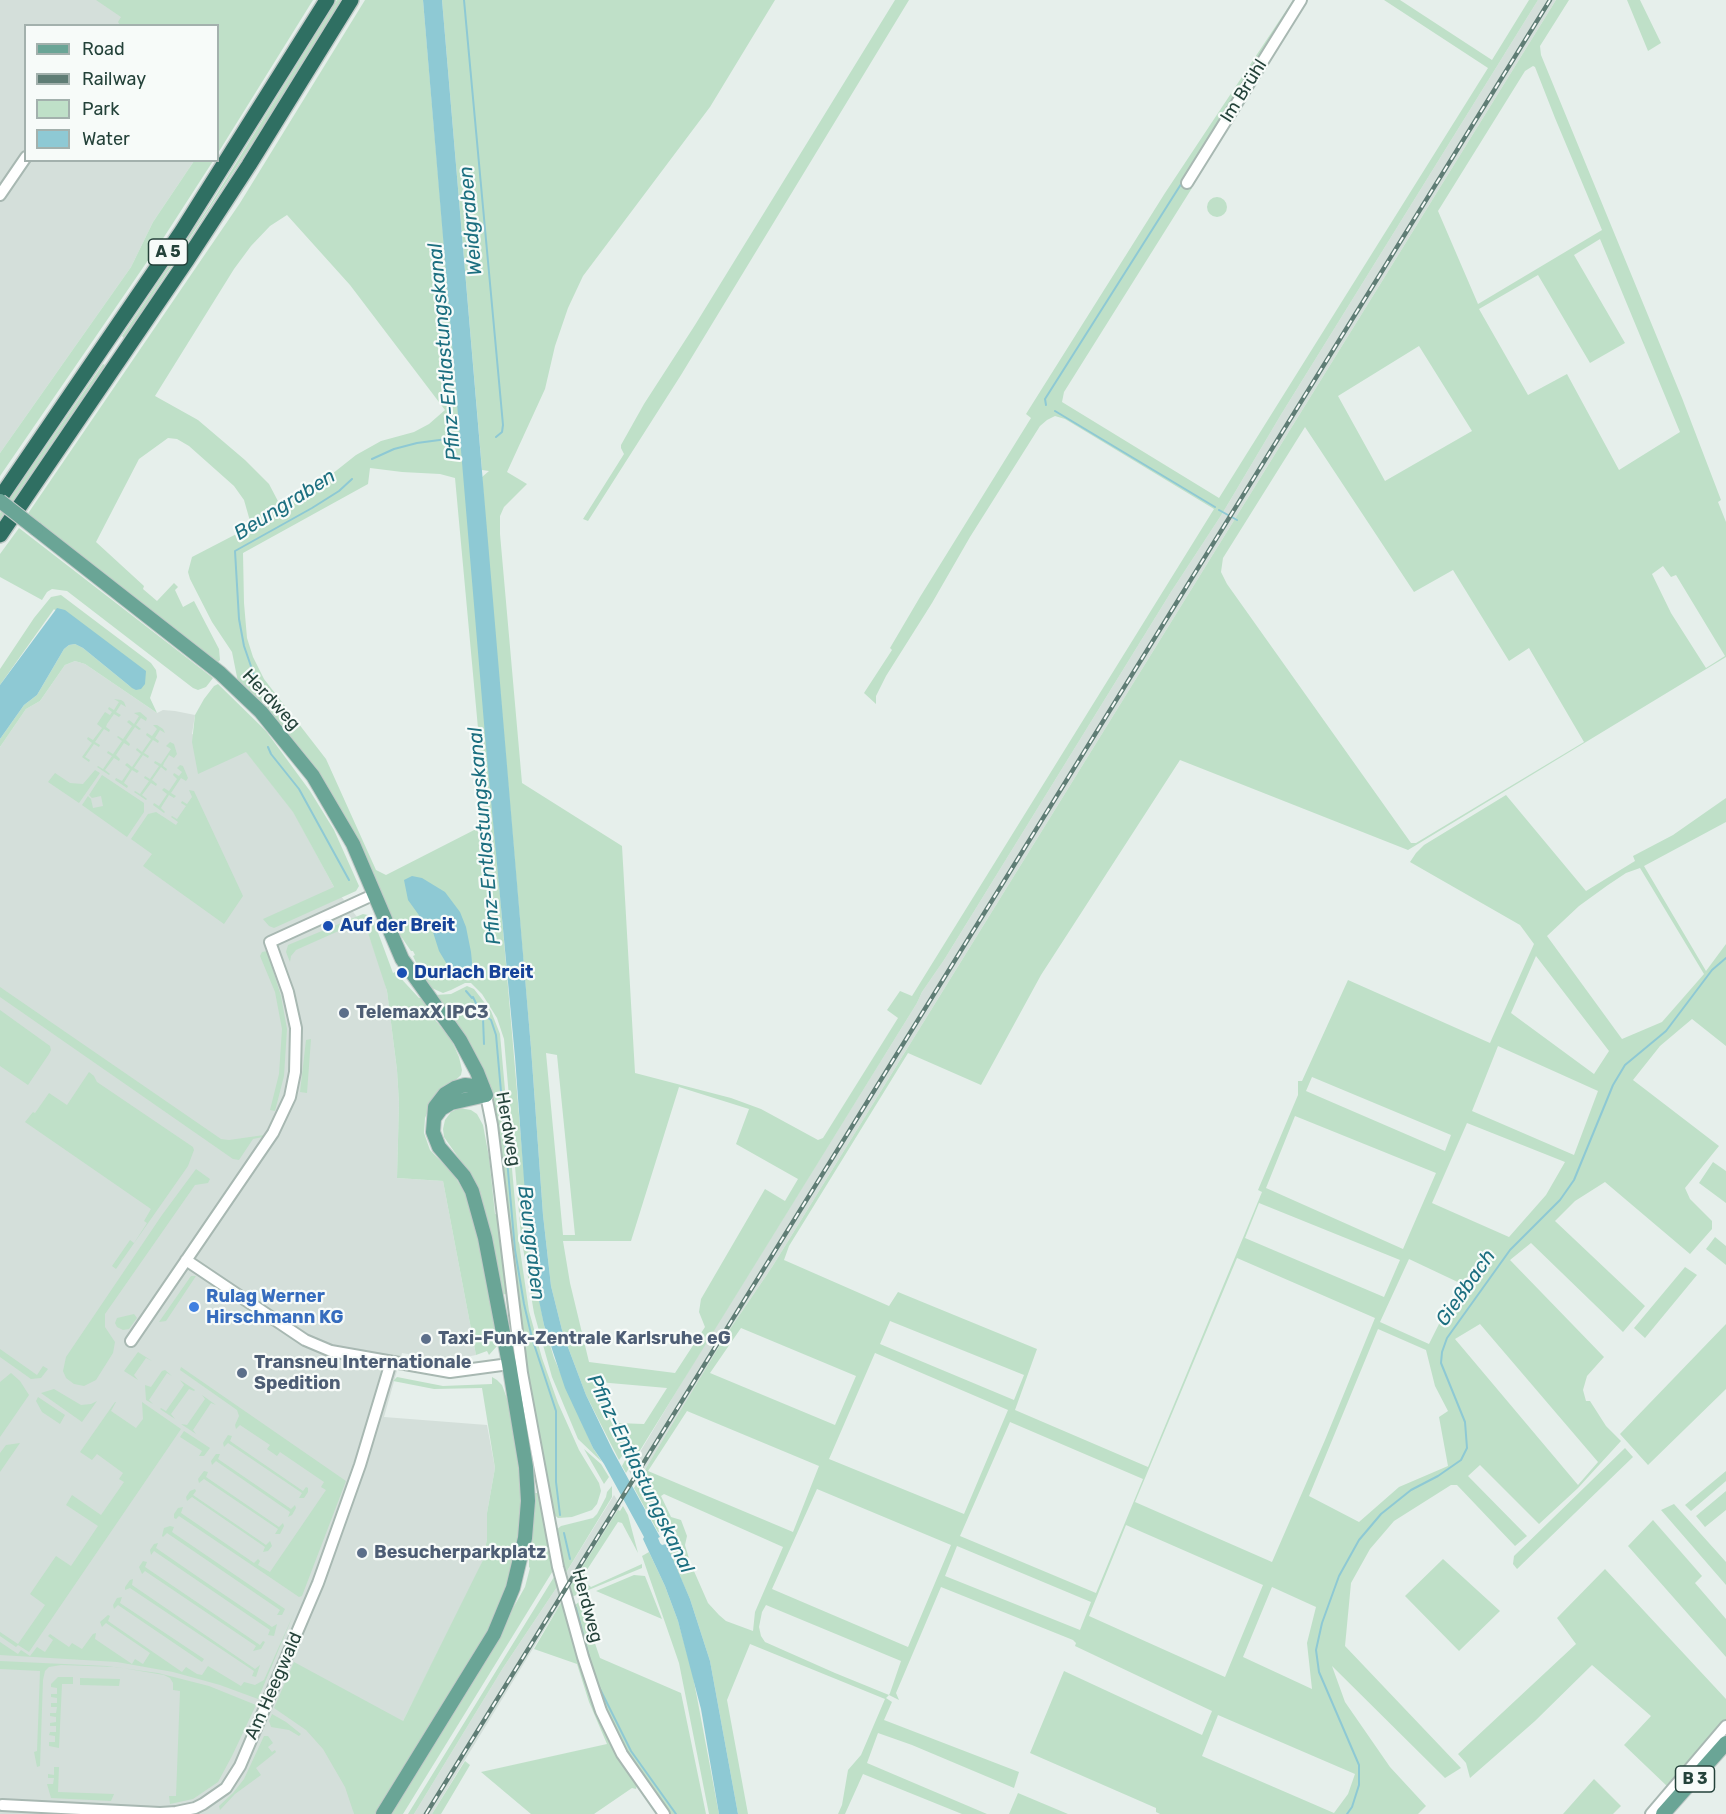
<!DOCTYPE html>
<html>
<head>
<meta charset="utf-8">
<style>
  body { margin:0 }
  #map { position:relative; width:1726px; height:1814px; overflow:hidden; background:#e6efeb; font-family:Rubik,sans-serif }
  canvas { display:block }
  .legend { position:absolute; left:24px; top:24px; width:195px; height:138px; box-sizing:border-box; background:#f7fbf9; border:2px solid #a3b1ad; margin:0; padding:8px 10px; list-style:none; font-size:18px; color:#24423a }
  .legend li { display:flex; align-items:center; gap:12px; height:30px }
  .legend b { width:30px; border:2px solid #a3b1ad }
</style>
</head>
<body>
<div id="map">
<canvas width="1726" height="1814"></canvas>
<ul class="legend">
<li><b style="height:8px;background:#6aa596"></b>Road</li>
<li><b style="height:8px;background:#5f7d75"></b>Railway</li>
<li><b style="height:16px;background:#bfe0c8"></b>Park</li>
<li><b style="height:16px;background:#8ec9d4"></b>Water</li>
</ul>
</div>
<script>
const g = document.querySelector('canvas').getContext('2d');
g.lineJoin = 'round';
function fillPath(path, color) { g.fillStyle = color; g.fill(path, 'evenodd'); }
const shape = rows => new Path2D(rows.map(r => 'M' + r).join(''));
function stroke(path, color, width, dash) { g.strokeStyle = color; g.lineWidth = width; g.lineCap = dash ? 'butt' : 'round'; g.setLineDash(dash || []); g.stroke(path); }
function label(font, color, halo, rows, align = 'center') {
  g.font = font + ' Rubik,sans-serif'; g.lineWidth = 4.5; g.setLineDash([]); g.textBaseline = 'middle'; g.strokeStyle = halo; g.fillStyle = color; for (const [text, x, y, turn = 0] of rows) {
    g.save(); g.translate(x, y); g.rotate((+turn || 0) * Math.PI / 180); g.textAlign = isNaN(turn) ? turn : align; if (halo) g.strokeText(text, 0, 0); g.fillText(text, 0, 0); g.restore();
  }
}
fillPath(shape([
  [0,0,136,0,120,25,26,26,26,160,194,161,153,222,131,267,0,453],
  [1538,0,1556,0,772,1267,726,1335,666,1437,636,1483,629,1471,631,1467,694,1362,917,1003,922,992,944,960,1171,592,1222,514,1282,413],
  [75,661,85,664,157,713,163,710,175,711,195,715,192,734,246,751,293,811,334,887,367,930,382,972,387,991,397,1070,399,1103,397,1178,443,1181,476,1355,447,1361,402,1353,384,1417,487,1425,495,1468,487,1513,487,1539,483,1560,477,1575,403,1721,353,1808,354,1814,0,1814,0,747,26,709,40,701,65,665],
  [614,1495,621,1506,567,1591,564,1576],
  [557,1587,562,1601,432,1814,414,1814,503,1668]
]), '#d4dfda');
fillPath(shape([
  [96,0,313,0,218,153,218,26,120,25,118,22,121,17],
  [337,0,341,0,255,139,124,338,122,336,210,205],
  [365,0,423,0,531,1254,544,1325,554,1358,593,1448,602,1462,578,1439,552,1377,534,1313,521,1236,504,1039,497,1018,482,994,471,983,465,983,451,990,443,993,427,986,413,956,415,955,413,951,411,951,398,932,389,912,387,912,363,853,238,682,232,652,212,622,190,579,188,572,192,557,248,528,256,518,250,521,244,500,234,486,189,446,177,439,168,438,139,459,96,542,144,586,143,589,157,601,174,583,178,587,175,590,183,607,194,601,219,649,220,660,217,663,27,515,240,203],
  [287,215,350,285,445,410,429,424,414,432,381,441,356,455,327,478,280,505,269,484,245,460,198,420,155,396,234,269,251,246,270,226],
  [370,468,402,472,440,474,455,478,481,761,484,825,386,875,376,870,326,759,264,679,253,657,247,638,244,603,243,553,368,484],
  [442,0,775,0,710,107,583,276,568,308,555,346,545,389,507,472,527,484,504,507,500,516,500,534,522,783,622,846,635,1073,731,1098,761,1109,818,1140,823,1138,898,1018,887,1010,900,991,912,996,1214,509,1065,419,1055,416,1047,420,1040,426,970,537,932,603,886,676,876,696,876,704,864,693,892,650,890,648,920,597,1031,418,1026,414,1165,193,1293,0,1308,0,1254,86,1248,81,1186,181,1192,188,1064,392,1062,402,1219,498,1488,68,1384,0,1400,0,1492,60,1529,0,1538,0,1282,413,1222,514,1171,592,944,960,922,992,917,1003,626,1473,622,1466,629,1453,625,1452,619,1460,586,1395,563,1334,551,1286,543,1215,531,1048,488,553,482,477,489,471,482,470],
  [546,1053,557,1055,575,1235,563,1235],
  [679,1087,749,1109,736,1144,798,1179,785,1201,765,1189,701,1299,699,1312,705,1327,675,1373,589,1362,570,1283,563,1241,631,1241],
  [598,1382,667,1388,644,1424,617,1423],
  [895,0,909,0,681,375,588,521,583,519,624,454,621,448,621,445,644,404,695,325],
  [1556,0,1569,0,1540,46,1541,55,1682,398,1721,500,1718,502,1726,522,1726,657,1408,850,1180,760,1041,975,981,1085,908,1053,789,1246,784,1260,889,1306,898,1292,1037,1349,1015,1410,1148,1467,1262,1192,1258,1190,1298,1095,1298,1081,1302,1081,1348,980,1490,1043,1534,944,1520,925,1410,862,1416,853,1424,845,1506,795,1586,891,1635,861,1633,856,1673,835,1726,798,1726,822,1644,866,1706,971,1726,944,1726,1046,1692,1019,1660,1046,1633,1080,1719,1146,1685,1188,1690,1199,1712,1221,1712,1229,1690,1254,1605,1182,1575,1201,1555,1221,1645,1306,1623,1332,1531,1243,1510,1260,1604,1357,1587,1376,1583,1390,1586,1401,1590,1401,1606,1426,1621,1441,1578,1488,1539,1524,1480,1465,1468,1476,1527,1536,1515,1546,1457,1485,1451,1485,1394,1521,1370,1549,1351,1583,1345,1646,1461,1768,1445,1778,1332,1666,1345,1702,1390,1767,1426,1806,1418,1814,1160,1814,1156,1812,1156,1808,1030,1753,1064,1671,1202,1735,1212,1711,1075,1646,1076,1643,1073,1640,941,1587,896,1693,899,1700,889,1695,886,1698,892,1702,884,1720,1019,1772,1014,1788,912,1745,878,1733,867,1763,987,1814,962,1814,863,1774,845,1814,838,1814,842,1805,848,1770,861,1755,885,1699,750,1644,727,1700,748,1814,738,1814,710,1661,690,1599,666,1545,672,1541,669,1533,664,1535,662,1531,658,1532,634,1488,726,1335,772,1267],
  [1533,66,1535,67,1555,118,1602,230,1478,304,1438,211,1525,71],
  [1600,239,1680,432,1619,470,1567,374,1528,395,1479,309,1538,275,1590,363,1625,343,1574,255],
  [1419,346,1472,431,1385,481,1338,396],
  [1305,427,1414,592,1453,570,1509,661,1529,648,1584,742,1416,843,1411,843,1227,584,1221,572,1223,558],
  [1663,566,1671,577,1676,575,1725,656,1706,668,1671,613,1652,574],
  [1640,868,1704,974,1662,1022,1622,1039,1547,936,1579,906,1608,885,1626,873],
  [1536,956,1609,1051,1594,1074,1511,1013],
  [1498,1046,1598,1091,1574,1155,1472,1111],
  [1312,1077,1451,1135,1445,1151,1306,1091],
  [1295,1116,1436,1173,1403,1249,1266,1188],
  [1467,1123,1565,1162,1546,1195,1509,1237,1432,1203],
  [1259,1203,1400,1260,1384,1297,1245,1238],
  [1237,1258,1375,1318,1325,1440,1272,1562,1135,1502],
  [1409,1259,1464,1285,1444,1314,1429,1344,1380,1322],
  [890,1321,1024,1375,1014,1400,880,1344],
  [1480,1324,1598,1462,1578,1485,1455,1339],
  [741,1328,856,1376,835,1425,710,1373],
  [1378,1329,1426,1350,1435,1386,1448,1411,1439,1417,1448,1466,1399,1487,1359,1522,1309,1496],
  [875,1353,1008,1410,964,1514,829,1459],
  [687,1411,819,1466,793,1532,648,1471],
  [1010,1422,1143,1479,1096,1593,960,1536],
  [817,1489,951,1545,908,1647,772,1589],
  [664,1494,783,1547,755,1612,753,1631,726,1621,719,1615,708,1603,690,1562,685,1545,687,1536,681,1520,671,1517,661,1496],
  [1126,1525,1263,1585,1225,1677,1089,1616],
  [957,1546,1091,1602,1080,1630,945,1576],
  [1272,1587,1316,1607,1307,1643,1312,1689,1243,1657],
  [766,1605,901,1661,890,1693,889,1695,835,1673,765,1642,761,1636,759,1627,762,1612],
  [1218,1715,1355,1774,1348,1794,1334,1813,1202,1756],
  [1627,0,1640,0,1661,43,1648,51],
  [194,161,213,161,164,237,0,476,0,453,131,267,153,222],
  '1207 207a10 10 0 1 1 20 0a10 10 0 1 1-20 0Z',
  [103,364,105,365,0,519,0,513],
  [19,528,213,678,206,687,198,690,193,688,67,591,52,589,47,592,42,600,0,577,0,554],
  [61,595,151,663,156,670,157,677,150,698,157,713,85,664,75,661,65,665,40,701,26,709,0,747,0,739,24,705,37,695,64,649,69,645,75,644,83,648,132,688,54,609,0,685,0,669,34,618,51,597],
  [218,684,266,731,310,791,334,830,359,886,356,891,274,928,269,926,263,919,334,887,293,812,246,752,198,774,192,742,195,715,204,699,214,686],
  [114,699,121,700,124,702,126,707,121,704,116,712,121,715,119,717,114,714,107,724,106,727,110,730,109,732,104,729,95,742,100,745,99,747,94,744,85,757,90,760,89,762,82,757,92,743,87,739,88,737,93,740,102,728,97,724,105,712,110,715,112,712,108,709,109,707,114,710,117,705,119,702],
  [140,712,147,718,146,721,141,718,136,725,141,729,139,730,135,727,126,740,130,744,129,746,124,743,116,755,120,759,119,761,114,758,105,770,110,774,109,775,97,767,98,766,103,769,112,756,107,753,108,751,113,754,122,741,117,737,118,736,123,739,132,726,127,722,129,720,134,724,139,716,134,713],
  [153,725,157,725,163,729,165,733,160,730,155,738,159,741,158,743,153,740,144,753,149,756,148,758,143,755,134,768,139,771,137,773,132,770,125,781,124,783,128,786,127,788,115,780,116,778,122,781,130,769,125,765,127,763,132,767,141,754,136,750,137,748,142,752,151,739,146,735,147,733,152,736,157,729],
  [170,742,174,744,177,754,174,758,169,755,164,763,163,766,167,769,166,771,161,767,152,780,157,784,156,786,151,783,142,795,147,799,146,800,134,792,135,791,140,794,149,781,144,778,145,776,150,779,159,766,154,763,155,761,161,764,171,749,166,746],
  [180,765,183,766,188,778,186,781,181,778,171,793,176,796,174,798,169,795,162,806,161,808,165,812,164,813,153,805,154,803,159,806,167,794,162,790,164,788,169,791,177,779,173,775,174,773,179,776,182,772,177,768],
  [95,770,100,773,79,803,48,782,55,773,70,783,83,784],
  [102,775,144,803,144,812,127,837,82,805,88,796,91,799,93,808,103,806,101,796,92,798,89,795],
  [189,790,194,791,243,896,224,924,143,866,152,854,131,839,148,814,156,812,176,825,178,822,171,817,172,816,177,819,186,806,181,803,182,801,187,804,192,797],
  [363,914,368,915,373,919,393,973,395,972,419,998,422,998,433,1011,431,1015,451,1039,459,1057,462,1070,461,1075,431,1104,425,1118,424,1133,430,1150,454,1175,466,1195,474,1214,496,1325,497,1346,489,1355,487,1351,476,1355,443,1181,397,1178,399,1103,397,1070,387,991,367,930,363,927,352,925,296,950,291,956,290,962,286,952,288,945],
  [267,951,272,961,271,964,281,996,287,1029,284,1076,275,1111,270,1110,279,1074,282,1029,275,992,260,956,262,952],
  [467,986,474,989,491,1011,500,1034,518,1236,529,1311,542,1358,558,1403,579,1450,599,1483,601,1491,597,1504,592,1510,572,1517,558,1518,552,1513,528,1380,512,1267,498,1127,488,1085,435,995,451,994],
  [0,987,221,1139,229,1140,264,1135,263,1137,253,1139,239,1160,233,1159,0,997],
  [0,1010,50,1046,51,1050,49,1054,28,1085,0,1066],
  [311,1039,307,1093,300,1092,306,1040],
  [89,1072,94,1076,97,1082,193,1147,194,1150,188,1166,116,1269,112,1266,130,1240,134,1243,147,1223,144,1221,151,1209,25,1122,33,1112,35,1113,49,1093,67,1105],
  [459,1108,471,1110,477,1114,483,1125,489,1157,495,1214,498,1215,506,1294,501,1295,472,1177,444,1137,443,1129,445,1120,451,1112],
  [1713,1162,1726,1171,1726,1203,1699,1183],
  [196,1169,210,1179,208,1183,195,1185,105,1314,105,1327,115,1342,113,1353,96,1380,84,1386,74,1384,66,1378,63,1371,66,1357,162,1215],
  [1715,1237,1726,1246,1726,1265,1706,1249],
  [1685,1267,1697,1275,1645,1338,1634,1328],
  [191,1276,196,1276,166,1321,159,1322],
  [134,1314,137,1318,129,1329,123,1330,117,1327,115,1323,117,1318],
  [1726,1324,1726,1389,1648,1465,1620,1434],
  [0,1349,37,1375,43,1366,48,1369,41,1378,31,1379,0,1357],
  [138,1352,152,1361,146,1358,134,1375,138,1380,124,1371],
  [181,1367,346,1481,302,1596,299,1597,268,1576,179,1516,176,1519,174,1518,174,1514,178,1508,183,1507,181,1513,254,1563,258,1559,260,1561,258,1565,270,1572,326,1490,321,1487,324,1482,280,1452,277,1456,267,1449,270,1445,240,1425,236,1429,235,1425,239,1416,237,1410,180,1370],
  [165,1370,172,1376,167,1373,149,1400,153,1404,146,1400,145,1385,151,1387,162,1371],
  [11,1373,20,1381,29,1395,0,1437,0,1382],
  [397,1377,443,1386,492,1384,492,1377,497,1380,502,1385,509,1404,515,1441,523,1485,522,1521,511,1579,494,1623,378,1814,354,1814,345,1787,323,1749,306,1730,274,1708,294,1662,403,1721,483,1560,487,1539,487,1513,495,1468,482,1388,434,1389,393,1381],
  [180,1380,195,1390,194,1391,189,1389,171,1414,175,1419,160,1409,161,1408,166,1411,184,1385],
  [54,1389,81,1405,91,1404,97,1401,82,1422,41,1393],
  [202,1395,216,1405,211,1403,193,1430,196,1434,181,1424,187,1425,205,1399],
  [38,1397,65,1415,60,1424,42,1412,36,1401],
  [115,1402,116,1402,111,1411,136,1428,143,1419,142,1402,181,1429,29,1652,18,1645,16,1647,0,1636,0,1632,18,1644,45,1605,30,1594,56,1556,71,1566,98,1526,66,1505,72,1495,101,1515,124,1482,119,1479,123,1473,97,1454,92,1460,80,1452],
  [184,1431,210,1448,204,1456,199,1456,202,1451,180,1437],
  [228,1435,232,1436,230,1441,303,1491,306,1487,308,1488,308,1492,304,1498,299,1498,302,1493,228,1443,224,1447,223,1443],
  [20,1443,0,1472,0,1453,6,1445],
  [1625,1448,1633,1457,1517,1569,1513,1564,1514,1556],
  [584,1449,601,1464,609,1477,604,1484],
  [216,1454,220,1454,218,1459,291,1509,295,1505,296,1508,292,1515,288,1517,290,1512,216,1461,212,1465,211,1461],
  [204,1471,208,1472,206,1477,279,1527,283,1523,284,1526,280,1534,275,1534,278,1529,204,1479,199,1483,198,1479],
  [1726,1471,1726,1481,1691,1511,1685,1505],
  [612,1486,612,1497,564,1576,556,1530,561,1526,593,1518,597,1514,606,1497,607,1492],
  [195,1489,196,1491,193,1495,266,1545,270,1541,272,1546,268,1551,263,1552,265,1547,192,1497,187,1501,186,1497,190,1491],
  [1726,1491,1726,1510,1705,1527,1696,1516],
  [532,1493,539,1493,554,1569,403,1814,388,1814,496,1638,525,1587,530,1568,529,1567,529,1541],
  [1674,1504,1726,1562,1726,1585,1661,1510],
  [623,1506,628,1515,638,1553,622,1523,618,1522,581,1579,591,1587,642,1564,642,1568,569,1598,567,1591,618,1510,620,1511],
  [1653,1520,1702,1576,1695,1583,1726,1619,1726,1657,1628,1546],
  [170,1526,174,1527,172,1532,285,1609,282,1615,277,1615,280,1610,167,1533,163,1537,162,1536,164,1528],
  [158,1543,156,1548,201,1579,272,1627,277,1624,274,1636,268,1635,270,1630,154,1551,151,1555,150,1550,154,1544],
  [649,1552,665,1586,678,1621,692,1671,719,1814,709,1814,679,1663,642,1556],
  [1443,1559,1500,1611,1459,1651,1405,1596],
  [143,1561,147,1562,145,1567,260,1645,263,1641,265,1642,261,1649,253,1651,256,1646,145,1571,142,1574,139,1567],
  [1605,1569,1726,1699,1726,1720,1669,1788,1624,1745,1651,1716,1592,1665,1535,1721,1470,1778,1466,1763,1458,1754,1576,1644,1557,1618],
  [634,1575,645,1576,662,1619,596,1591],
  [554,1577,557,1587,503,1668,414,1814,408,1814],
  [133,1579,132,1585,255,1669,260,1665,256,1677,252,1676,254,1671,130,1588,125,1590,125,1587,130,1580],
  [122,1597,120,1603,204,1659,202,1662,118,1605,114,1609,113,1605,117,1598],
  [582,1600,586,1617,600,1658,681,1693,706,1814,668,1814,636,1768,604,1712,572,1607],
  [562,1601,581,1669,597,1714,619,1758,637,1785,636,1789,632,1788,594,1814,531,1814,481,1772,607,1744,589,1702,577,1664,534,1649],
  [294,1613,258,1699,220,1685,173,1672,117,1662,0,1655,0,1642,18,1654,21,1650,30,1656,37,1647,45,1652,53,1640,48,1636,50,1634,69,1647,72,1643,82,1649,93,1634,96,1633,95,1639,132,1664,135,1659,143,1664,150,1653,106,1623,102,1627,100,1622,108,1615,110,1616,108,1621,182,1672,186,1667,197,1674,202,1675,208,1666,241,1686,244,1682,255,1685,264,1680],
  [0,1661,107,1666,158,1673,209,1686,256,1705,232,1756,218,1782,193,1799,170,1804,169,1796,176,1796,180,1691,173,1690,173,1683,170,1678,164,1675,116,1667,61,1665,49,1667,45,1671,43,1680,40,1766,37,1767,34,1752,37,1751,40,1671,0,1669],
  [58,1677,73,1677,73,1684,62,1684,59,1748,49,1746,49,1742,55,1742,55,1736,49,1735,50,1732,56,1732,56,1726,50,1726,50,1723,56,1722,56,1717,50,1716,50,1713,56,1713,57,1707,51,1707,51,1703,57,1703,57,1698,51,1697,51,1694,57,1694,57,1688,51,1687,51,1684],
  [80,1678,120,1679,119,1686,80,1685],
  [272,1714,286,1722,301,1734,299,1736,289,1730,271,1727,269,1721],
  [264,1736,268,1736,273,1743,268,1747,272,1752,275,1750,276,1752,256,1768,261,1775,235,1794,220,1810,219,1806,233,1793,244,1779],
  [465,1761,470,1765,441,1814,432,1814],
  [54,1767,59,1767,58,1792,114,1794,111,1801,51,1798,47,1784,53,1784,54,1778,48,1778,48,1774,54,1775],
  [1594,1779,1621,1806,1613,1814,1563,1814],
  [1018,1793,1068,1814,1009,1814]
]), '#bfe0c8');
fillPath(shape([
  [423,0,442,0,531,1048,543,1215,551,1286,563,1334,586,1395,613,1451,660,1537,658,1538,660,1543,662,1545,666,1544,669,1550,690,1599,710,1661,738,1814,719,1814,701,1709,678,1621,665,1586,643,1539,644,1537,604,1464,593,1448,565,1388,544,1325,537,1291,525,1194,515,1057,486,747],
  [57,608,65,610,146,671,145,684,141,689,136,690,132,688,83,648,75,644,69,645,64,649,37,695,24,705,0,739,0,685],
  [412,876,422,878,445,892,460,912,466,927,471,952,473,973,462,976,451,971,439,951,432,929,421,918,408,900,404,880]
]), '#8ec9d4');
stroke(shape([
  [464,0,503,425,502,432,496,437],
  [1211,135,1295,0],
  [1046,405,1045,399,1183,181],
  [1055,411,1215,507],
  [372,459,394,449,417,443,447,439],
  [1219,510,1237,520],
  [265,694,254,675,244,646,239,619,235,551,312,508,339,491,352,479],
  [268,747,271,754,299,789,349,880],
  [466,991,472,998],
  [473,997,483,1018,484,1044],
  [481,1013,491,1020,496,1035,515,1250,524,1304,532,1338,556,1411,556,1482,560,1515],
  [564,1533,570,1559],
  [576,1608,590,1661],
  [596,1681,631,1751,676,1814],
  [1347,1814,1352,1807,1359,1785,1359,1765,1319,1672,1316,1650,1322,1623,1339,1576,1359,1540,1381,1514,1411,1490,1438,1476,1461,1460,1467,1448,1465,1422,1441,1363,1442,1352,1447,1338,1510,1250,1560,1200,1574,1180,1613,1085,1625,1065,1666,1031,1712,970,1726,958]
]), '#8ec9d4', 2);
const minor = shape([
  [1187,183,1301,0],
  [0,195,26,157],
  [486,1095,492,1125,522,1373,558,1567,583,1657,601,1711,622,1754,664,1814],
  [186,1260,305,1340,331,1351,450,1372,509,1364],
  [131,1341,273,1133,290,1097,295,1072,296,1028,288,992,270,942,375,894],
  [2,1805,160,1813,176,1812,195,1808,203,1804,226,1788,240,1766,318,1583,360,1465,391,1362],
  [1651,1814,1726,1726]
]);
const major = shape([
  [36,529,220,673,261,712,313,776,353,844,402,959,460,1040,477,1072,486,1095,451,1103,441,1109,435,1117],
  [383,1814,494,1634,513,1588,525,1538,528,1501,526,1467,509,1364,485,1238,472,1191,464,1176,439,1147,433,1132,435,1107,445,1094,455,1088,465,1085,483,1087],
  [1663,1814,1726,1743]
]);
const highway = shape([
  [0,498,182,231,327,0],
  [0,535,187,260,249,165,351,0]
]);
stroke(minor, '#a8b8b2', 14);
stroke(major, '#c2cac8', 16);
stroke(highway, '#c2cac8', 18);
stroke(minor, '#fff', 10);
stroke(major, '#6aa596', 14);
stroke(highway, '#2f6f62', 15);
const rail = shape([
  [426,1814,1550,0]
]);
stroke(rail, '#5f7d75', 4.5);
stroke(rail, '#f7fbf9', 2, [7]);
const majorBridge = shape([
  [0,501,36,529]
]);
stroke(majorBridge, '#c2cac8', 16, []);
stroke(majorBridge, '#6aa596', 14);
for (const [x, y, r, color] of [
  [328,926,6,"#1a4fb4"],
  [402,973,6,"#1a4fb4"],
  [344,1013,6,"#5c6f8a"],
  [194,1307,6,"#3f7fe0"],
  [426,1339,6,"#5c6f8a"],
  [242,1373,6,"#5c6f8a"],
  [362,1553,6,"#5c6f8a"]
]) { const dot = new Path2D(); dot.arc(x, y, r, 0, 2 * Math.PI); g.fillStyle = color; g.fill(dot); stroke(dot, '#f7fbf9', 2); }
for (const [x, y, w] of [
  [168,252,39],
  [1695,1779,39]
]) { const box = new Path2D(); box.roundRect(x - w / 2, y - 13, w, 26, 4.5); g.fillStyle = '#f7fbf9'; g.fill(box); stroke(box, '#24423a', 1.5); }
label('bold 16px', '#24423a', null, [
  ["A 5",168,252],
  ["B 3",1695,1779]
]);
label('18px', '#24423a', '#f7fbf9', [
  ["Im Brühl",1244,91,-58],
  ["Herdweg",271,700,47],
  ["Herdweg",508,1129,80],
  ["Herdweg",587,1606,75],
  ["Am Heegwald",274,1686,-66]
]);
label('bold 18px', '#164399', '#f7fbf9', [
  ["Auf der Breit",340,926],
  ["Durlach Breit",414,973]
], 'left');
label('bold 18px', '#4e5e75', '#f7fbf9', [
  ["TelemaxX IPC3",356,1013],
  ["Taxi-Funk-Zentrale Karlsruhe eG",438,1339],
  ["Transneu Internationale",254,1363],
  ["Spedition",254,1384],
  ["Besucherparkplatz",374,1553]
], 'left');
label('bold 18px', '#366cbe', '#f7fbf9', [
  ["Rulag Werner",206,1297],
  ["Hirschmann KG",206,1318]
], 'left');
label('italic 20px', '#1c6f80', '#f7fbf9', [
  ["Weidgraben",471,221,-95],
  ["Pfinz-Entlastungskanal",445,352,-95],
  ["Beungraben",285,505,-32],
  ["Pfinz-Entlastungskanal",485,836,-95],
  ["Beungraben",531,1243,83],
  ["Gießbach",1466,1288,-55],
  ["Pfinz-Entlastungskanal",640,1474,64]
]);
</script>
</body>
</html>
